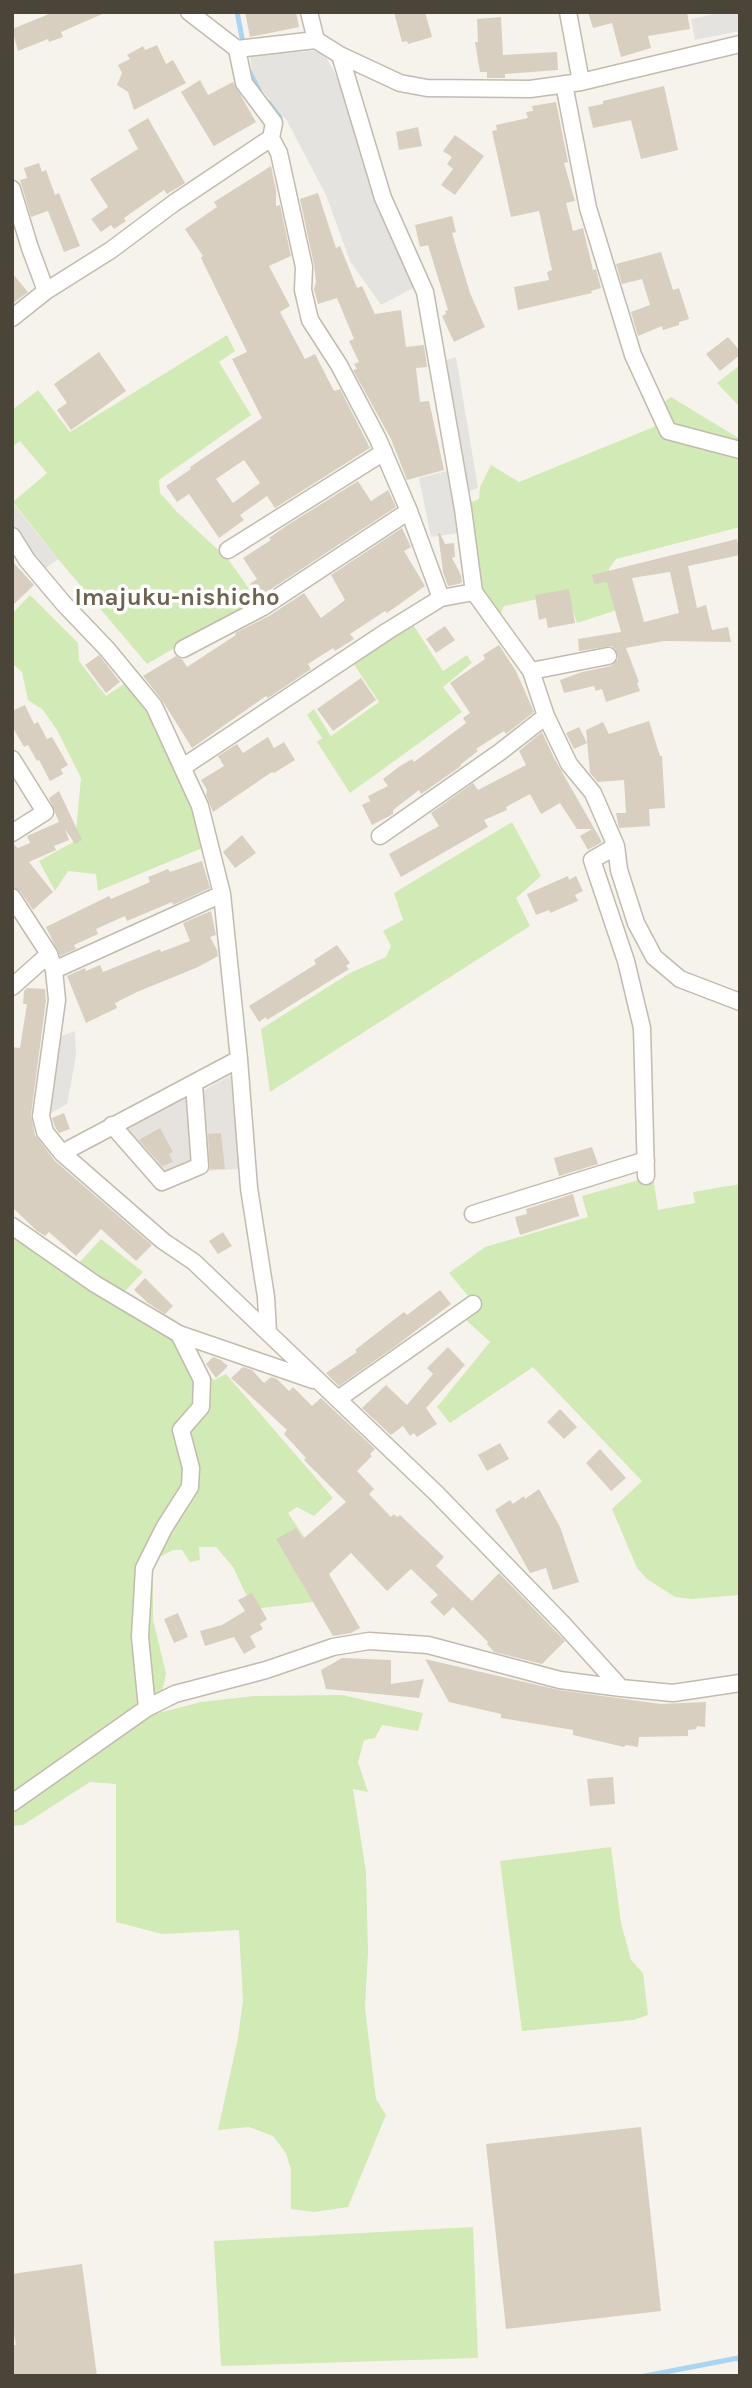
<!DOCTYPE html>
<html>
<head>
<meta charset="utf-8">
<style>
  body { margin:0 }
  #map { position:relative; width:752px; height:2388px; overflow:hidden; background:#f6f3ec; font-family:Karla,sans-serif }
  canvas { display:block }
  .frame { position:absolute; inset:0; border:14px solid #4b4439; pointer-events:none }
</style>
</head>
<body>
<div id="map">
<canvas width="752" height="2388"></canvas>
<div class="frame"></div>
</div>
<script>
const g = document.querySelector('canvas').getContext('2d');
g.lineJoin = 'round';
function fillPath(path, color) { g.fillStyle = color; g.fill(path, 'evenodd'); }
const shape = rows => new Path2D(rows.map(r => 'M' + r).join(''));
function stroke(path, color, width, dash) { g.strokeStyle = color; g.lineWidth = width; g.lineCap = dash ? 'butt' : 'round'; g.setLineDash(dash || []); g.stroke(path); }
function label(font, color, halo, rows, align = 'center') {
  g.font = font + ' Karla,sans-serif'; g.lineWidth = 7; g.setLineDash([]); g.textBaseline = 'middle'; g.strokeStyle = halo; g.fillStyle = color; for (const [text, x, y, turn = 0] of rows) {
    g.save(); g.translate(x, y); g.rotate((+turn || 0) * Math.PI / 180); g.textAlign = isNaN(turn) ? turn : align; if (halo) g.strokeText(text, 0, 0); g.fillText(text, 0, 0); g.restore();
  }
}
fillPath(shape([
  [229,1076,235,1078,239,1169,205,1171,203,1091],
  [189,1097,194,1160,163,1176,124,1127]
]), '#e6e2dd');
fillPath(shape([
  [227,335,235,351,219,362,251,415,159,480,160,493,176,511,228,559,257,600,147,664,58,559,13,502,47,473,20,441,12,447,12,410,38,390,70,432],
  [740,365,740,407,717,383],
  [671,397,740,439,740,527,616,559,609,569,617,610,577,623,567,593,504,606,498,620,478,590,467,504,479,499,480,487,491,465,519,482,661,424,655,409],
  [30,595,78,643,79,661,106,696,127,682,150,709,185,779,205,847,98,891,96,874,68,871,55,891,39,861,75,841,81,778,57,730,43,710,28,700,22,672,12,663,12,614],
  [412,623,443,671,467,655,472,663,443,687,462,712,350,793,317,742,322,738,307,715,314,709,331,736,379,702,353,663],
  [512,822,541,876,516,898,530,926,270,1092,261,1029,350,973,386,957,391,946,383,931,403,920,394,893],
  [653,1176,658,1210,695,1203,693,1192,740,1184,740,1595,738,1595,692,1599,675,1597,647,1579,637,1568,612,1509,642,1481,533,1367,450,1423,437,1407,490,1342,465,1319,478,1308,449,1273,485,1247,588,1217,582,1196],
  [12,1219,76,1266,101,1239,143,1272,125,1291,214,1380,226,1374,333,1498,314,1516,297,1507,288,1513,309,1544,313,1602,253,1609,233,1567,216,1547,199,1547,200,1560,190,1562,182,1550,173,1550,153,1560,153,1620,166,1673,158,1713,201,1702,254,1696,342,1695,423,1713,418,1731,382,1725,375,1738,364,1740,358,1762,368,1792,353,1789,366,1872,368,1952,365,2008,376,2099,386,2115,348,2207,314,2212,291,2209,291,2170,286,2153,273,2136,249,2127,218,2130,238,2038,243,2001,239,1930,162,1934,116,1922,116,1784,90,1782,23,1825,12,1826],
  [611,1847,621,1923,631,1960,643,1973,648,2015,633,2020,522,2031,500,1861],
  [473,2227,478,2358,221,2366,214,2241]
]), '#d2eab5');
fillPath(shape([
  [723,12,740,12,740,31,695,40,691,19],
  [322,50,345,92,415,287,381,305,350,261,326,195,287,121,261,89,252,73,250,56],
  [456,357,478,488,467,492,444,361],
  [451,470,459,533,431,537,419,478],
  [12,502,58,559,43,570,12,529],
  [75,1031,76,1056,67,1104,46,1116,56,1038]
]), '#e5e3e0');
stroke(shape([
  [237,12,244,48],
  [249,71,259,90],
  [269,103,280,117],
  [645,2376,738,2358,740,2361]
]), '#a9d4f2', 5);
fillPath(shape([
  [54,12,107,12,61,32,63,37,49,42,48,39,18,51,12,29],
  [245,12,296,12,299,27,250,37],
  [394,12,425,12,432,37,408,44,407,41,402,42],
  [588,12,687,12,690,29,648,36,651,48,621,57,612,23,593,28],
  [501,17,503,55,557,52,558,70,505,74,505,78,487,78,487,72,480,72,475,42,478,42,477,19],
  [157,45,166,64,173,60,186,83,134,110,128,92,117,85,122,73,118,65,130,59,127,55,143,46,145,50],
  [200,80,208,95,233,82,256,122,214,146,213,145,181,92],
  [664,86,678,150,641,159,631,120,593,128,588,107,603,104,603,101],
  [556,102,568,162,564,163,575,201,566,203,573,231,583,228,593,270,596,269,601,288,591,291,592,293,518,310,514,287,549,280,547,272,552,270,539,211,511,217,492,131,497,130,496,125,528,118,526,112,533,111,532,106],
  [148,118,185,183,167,194,164,190,124,218,126,221,114,229,111,225,101,232,91,219,108,207,90,179,138,149,128,130],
  [418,127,422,146,399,150,396,132],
  [455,135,484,156,455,195,441,185,453,169,447,164,452,157,443,151],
  [39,163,42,172,46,170,55,195,59,193,80,246,64,252,48,211,31,217,20,180,27,178,24,168],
  [271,166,276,190,276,206,280,205,291,256,269,266,290,306,280,312,305,359,315,354,334,391,340,389,370,448,275,508,267,496,240,515,244,520,219,538,189,494,177,502,166,486,191,469,190,467,262,418,232,359,247,352,201,258,203,256,185,229,217,207,214,202],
  [244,460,260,483,233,503,216,479],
  [318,193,336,248,340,246,357,288,362,286,375,314,401,310,406,347,424,345,427,367,416,368,420,402,429,401,444,470,407,480,391,439,353,370,357,369,354,364,359,362,349,341,354,339,337,298,318,304,314,289,316,282,314,265,300,199],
  [452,216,456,232,452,233,470,293,485,327,454,342,442,316,446,314,445,311,448,310,428,245,420,247,415,225],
  [661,252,673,290,679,288,689,319,679,322,679,325,663,330,662,326,638,336,631,312,650,305,642,279,622,284,616,264],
  [12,273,28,292,12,304],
  [728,337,740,351,740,355,720,371,706,354],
  [99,352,126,391,71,430,57,410,67,403,54,384],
  [358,481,371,501,388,490,396,507,259,597,250,584,257,579,243,558,271,540,269,538,286,526],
  [402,528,411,547,404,551,425,586,387,613,385,611,350,634,354,639,335,651,333,648,308,664,311,669,268,698,266,696,192,748,162,700,143,676,176,656,182,659,187,667,236,635,235,633,269,616,304,593,321,618,345,600,331,575],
  [438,533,440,533,445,544,454,543,455,557,452,558,461,575,462,582,459,584,448,586,443,572],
  [737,539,740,555,688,566,697,608,706,605,712,630,728,627,731,642,664,641,626,648,639,682,637,683,640,691,606,702,602,689,596,691,594,686,564,693,560,680,582,672,611,666,618,659,616,650,611,646,579,651,578,639,621,632,607,582,594,584,592,575],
  [670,572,679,613,644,622,632,578],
  [12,561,34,585,12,606],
  [569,589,575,623,548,628,546,618,539,620,535,595],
  [445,626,455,640,436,653,426,639],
  [499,645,516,671,534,712,506,734,504,731,476,749,478,751,460,765,461,766,421,794,419,790,393,810,393,814,372,825,362,805,370,801,368,796,388,786,383,779,400,766,412,759,414,762,466,723,463,718,470,713,450,683,485,659,483,655],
  [99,655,120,682,106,693,85,665],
  [361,678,376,700,333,731,317,709],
  [25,705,34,724,38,722,47,739,52,737,68,765,61,769,63,774,50,781,39,760,37,761,28,745,24,747,12,726,12,711],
  [649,721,660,756,662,756,665,808,649,809,650,826,619,828,616,813,626,813,624,780,598,782,590,773,586,730,603,722,609,734],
  [579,727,587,743,574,749,566,733],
  [542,732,554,758,602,842,588,850,580,836,592,829,577,829,560,803,541,814,530,794,506,807,507,810,484,820,488,827,401,877,389,854,439,826,431,813,473,783,478,790,526,765,519,751],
  [268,737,274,748,284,742,295,760,274,773,272,772,213,812,206,795,207,790,201,780,224,766,218,756,237,744,243,753],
  [59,791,82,840,75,844,65,829,69,840,54,846,56,850,29,862,53,892,33,910,20,891,12,887,12,843,18,848,30,843,27,836,59,822,49,798],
  [242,835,256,853,235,868,223,852],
  [202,861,210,888,173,905,172,902,127,921,125,916,96,929,98,934,74,945,76,949,60,956,46,927,109,896,111,899,150,882,148,877,168,869,170,872],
  [568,876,569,880,576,876,583,891,575,895,578,901,550,913,549,910,536,915,527,894],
  [211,911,216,935,210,937,217,950,218,956,198,967,137,992,115,1003,117,1008,86,1023,67,976,85,968,86,971,100,965,103,972,160,949,161,952,190,941,183,923],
  [337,945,350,963,346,966,349,969,267,1020,266,1017,259,1022,249,1006,316,964,314,960],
  [27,988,45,989,46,1000,31,1115,35,1135,55,1161,152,1245,136,1261,101,1229,76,1256,49,1232,45,1236,37,1231,12,1207,12,1047,20,1048,27,1004,23,1004,24,991],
  [64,1113,70,1129,59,1133,55,1127,52,1118],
  [160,1128,173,1152,169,1154,173,1162,162,1166,139,1140],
  [221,1133,225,1169,210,1169,208,1134],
  [592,1147,598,1164,559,1176,554,1158],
  [573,1194,579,1216,520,1235,515,1217,527,1214,526,1209],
  [223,1232,232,1246,218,1254,209,1241],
  [145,1278,173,1306,165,1314,148,1303,134,1290],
  [440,1290,451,1304,397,1345,339,1386,326,1373,357,1352,355,1350,404,1312,407,1315],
  [448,1347,465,1365,426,1408,437,1424,417,1437,414,1433,410,1436,403,1426,391,1435,362,1408,386,1385,407,1405,433,1374,427,1368],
  [213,1357,221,1360,228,1366,216,1378,206,1364],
  [243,1367,252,1370,264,1383,271,1377,277,1379,289,1391,293,1387,312,1406,321,1398,375,1449,370,1454,372,1456,357,1471,374,1489,369,1494,391,1517,394,1514,397,1517,400,1515,444,1557,436,1566,472,1601,499,1573,565,1641,542,1664,494,1652,487,1644,488,1642,453,1607,444,1616,430,1602,438,1595,411,1569,387,1591,351,1553,329,1574,360,1628,351,1633,333,1636,276,1539,296,1528,303,1539,346,1502,304,1460,306,1458,284,1434,287,1430,231,1378],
  [560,1409,577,1427,564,1439,547,1422],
  [500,1443,509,1459,487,1471,478,1455],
  [600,1449,626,1478,611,1491,586,1463],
  [539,1489,560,1527,579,1582,553,1590,546,1568,530,1573,495,1510,510,1500,513,1504,524,1496,525,1499],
  [252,1593,267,1619,260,1624,263,1629,250,1636,256,1647,244,1654,234,1637,205,1646,200,1631,222,1625,245,1611,238,1600],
  [178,1613,188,1637,174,1643,164,1619],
  [342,1658,391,1660,391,1684,424,1679,419,1698,326,1689,321,1670],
  [425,1659,559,1690,661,1704,706,1702,705,1727,697,1726,696,1729,688,1730,688,1736,639,1737,638,1747,626,1745,624,1747,573,1735,573,1730,501,1718,501,1714,449,1702],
  [613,1777,615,1804,590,1806,587,1779],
  [641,2127,661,2311,506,2329,486,2144],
  [82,2264,97,2376,12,2376,12,2345,16,2345,12,2323,12,2274]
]), '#d8cfc1');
const street = shape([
  [189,12,237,49,316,40,340,55,400,83,427,88,530,89,581,82,740,44],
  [309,12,316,40],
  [568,12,581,82],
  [340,55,383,198,425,292,463,509,474,592,531,671,546,716,569,764,593,793,616,846,592,860,626,961,642,1028,646,1176],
  [564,84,588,208,633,355,668,431,740,450],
  [271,138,279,153,304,267,303,290,310,320,339,365,378,439,409,511,441,598],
  [12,189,30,248,46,291],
  [12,318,46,291,111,250,174,203,271,138,274,123,244,83,237,49],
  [12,536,27,560,64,604,107,649,154,706,200,806,222,894,239,1059,249,1188,266,1297,268,1332],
  [228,550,384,452],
  [183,649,263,607,409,511],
  [531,671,608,656],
  [12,759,45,812,12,833],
  [183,767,386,632,441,598,474,592],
  [380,836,500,752,546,716],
  [616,846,619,870,636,923,654,957,680,979,740,1002],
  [12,897,49,954,54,970,57,1000,41,1116,45,1132,62,1153,163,1241,194,1262,436,1493,564,1625,621,1688],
  [54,970,222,894],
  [12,987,49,954],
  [112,1125,162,1182,200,1166,194,1085],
  [62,1153,239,1059],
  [473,1214,646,1160],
  [12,1226,95,1284,179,1334,313,1380],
  [338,1399,473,1304],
  [147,1708,140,1637,144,1568,164,1528,190,1487,191,1468,181,1430,201,1407,202,1380,179,1334],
  [12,1803,147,1708,175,1694,266,1670,333,1647,369,1641,428,1645,560,1680,621,1688,673,1693,740,1683]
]);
stroke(street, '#c2bbae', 19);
stroke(street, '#fff', 16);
label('bold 24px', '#6e6250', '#fff', [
  ["Imajuku-nishicho",177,598]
]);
</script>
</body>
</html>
